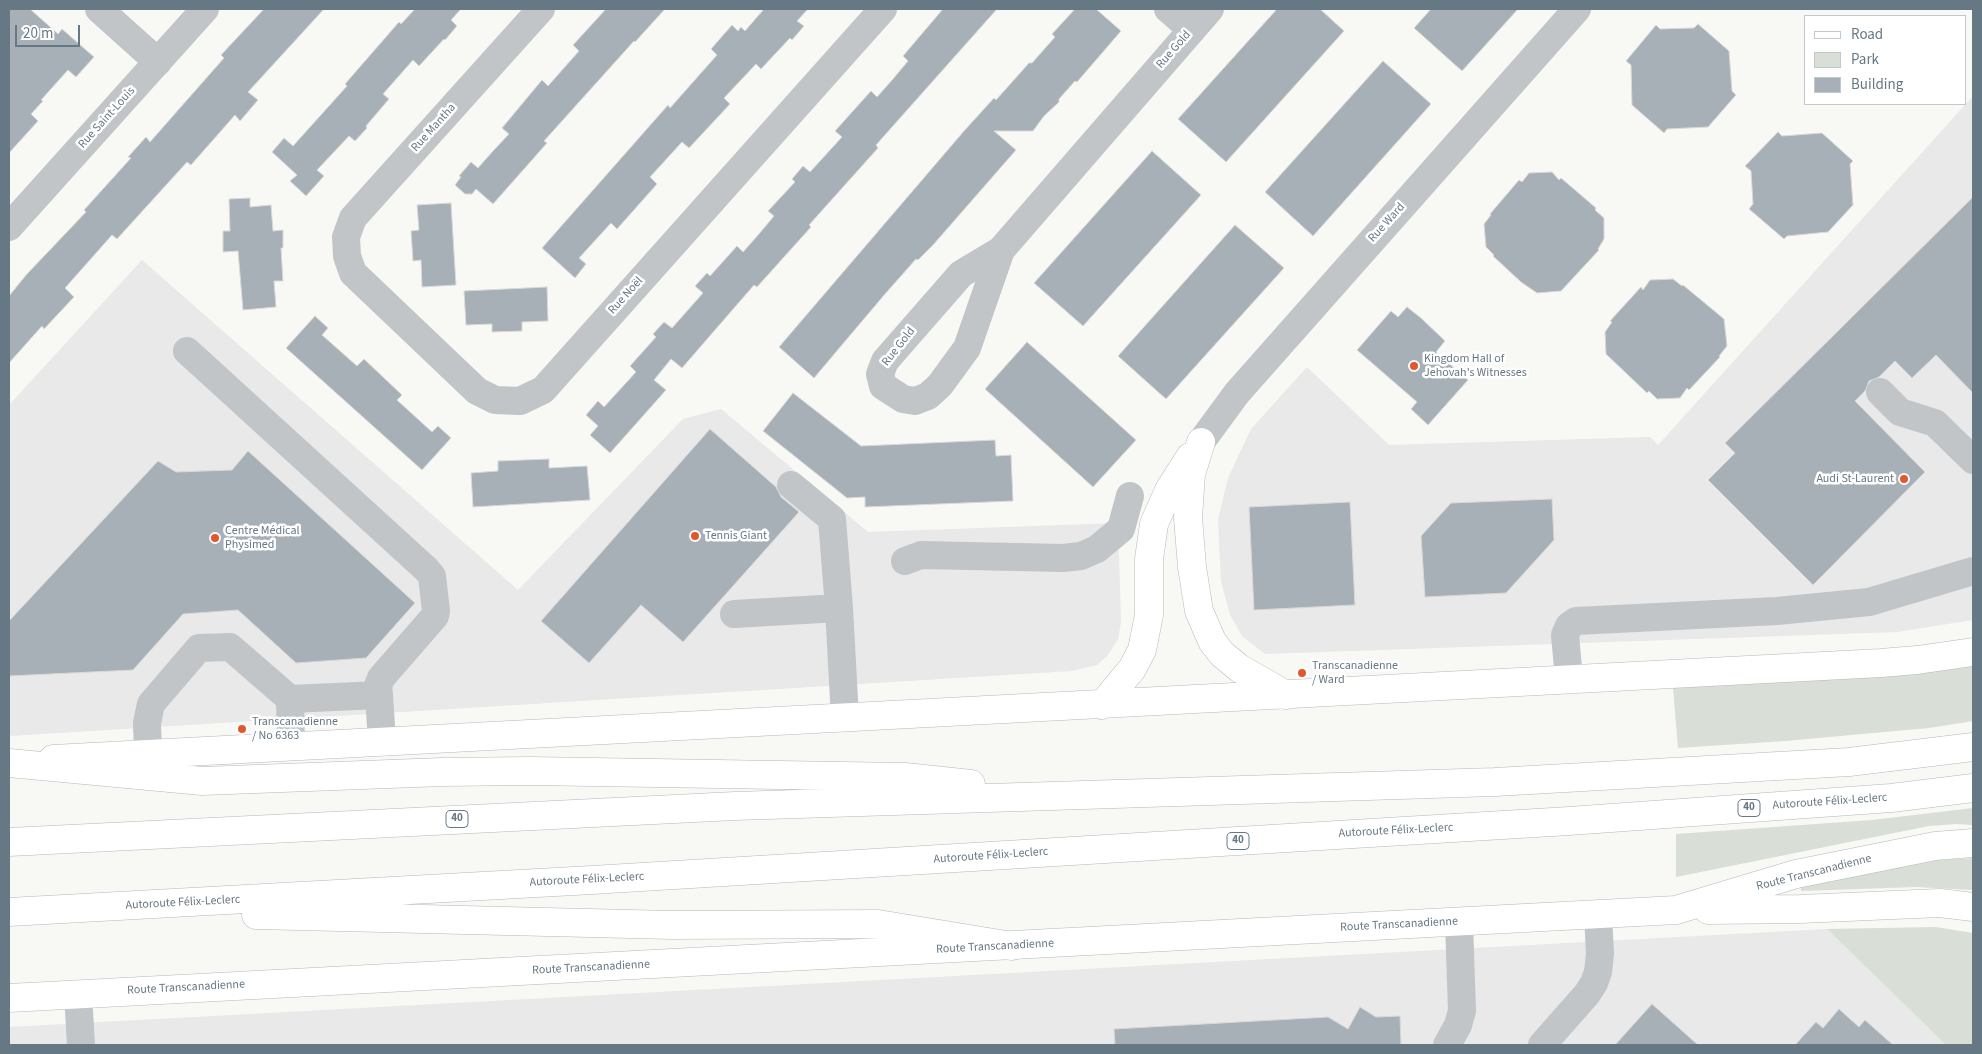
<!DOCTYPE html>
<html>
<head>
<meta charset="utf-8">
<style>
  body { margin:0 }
  #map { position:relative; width:1982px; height:1054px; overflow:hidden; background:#f8f8f5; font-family:"Source Sans 3",sans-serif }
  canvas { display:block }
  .frame { position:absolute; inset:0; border:10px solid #677885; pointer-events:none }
  .legend { position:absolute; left:1804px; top:15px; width:162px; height:90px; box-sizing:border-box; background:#fff; border:1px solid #c2c9ce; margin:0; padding:6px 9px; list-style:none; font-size:15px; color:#677885 }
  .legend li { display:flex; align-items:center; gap:10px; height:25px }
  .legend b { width:25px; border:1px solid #c2c9ce }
  .scale { position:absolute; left:15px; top:25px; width:65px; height:22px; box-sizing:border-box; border:2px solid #677885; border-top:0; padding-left:6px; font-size:15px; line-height:18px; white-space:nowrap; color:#677885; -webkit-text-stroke:4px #fff; paint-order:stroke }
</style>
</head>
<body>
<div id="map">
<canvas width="1982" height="1054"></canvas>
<div class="frame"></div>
<ul class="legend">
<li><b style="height:6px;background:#fff"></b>Road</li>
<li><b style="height:14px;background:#d9ded6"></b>Park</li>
<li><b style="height:14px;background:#a7b0b6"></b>Building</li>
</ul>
<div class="scale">20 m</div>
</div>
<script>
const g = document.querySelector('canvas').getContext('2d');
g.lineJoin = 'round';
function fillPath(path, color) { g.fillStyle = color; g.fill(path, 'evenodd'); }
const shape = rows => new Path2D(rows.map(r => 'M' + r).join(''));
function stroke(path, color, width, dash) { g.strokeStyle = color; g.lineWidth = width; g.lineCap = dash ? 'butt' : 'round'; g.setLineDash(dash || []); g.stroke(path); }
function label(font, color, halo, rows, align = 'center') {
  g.font = font + ' "Source Sans 3",sans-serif'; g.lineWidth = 5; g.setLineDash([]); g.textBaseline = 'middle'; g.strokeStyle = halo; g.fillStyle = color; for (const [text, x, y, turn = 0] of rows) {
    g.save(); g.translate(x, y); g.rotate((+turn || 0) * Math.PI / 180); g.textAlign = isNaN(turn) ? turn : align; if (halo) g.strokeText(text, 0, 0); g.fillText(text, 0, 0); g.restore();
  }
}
fillPath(shape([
  [1973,96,1973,620,1897,632,1265,654,1242,636,1230,615,1221,581,1218,520,1228,478,1251,429,1307,367,1389,445,1650,437,1658,445],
  [142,260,518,590,683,419,721,409,868,532,1118,523,1121,622,1118,639,1108,655,1097,665,1072,671,9,736,9,405],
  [1827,929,1946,1045,9,1045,9,1027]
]), '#e8e9e8');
fillPath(shape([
  [1973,664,1973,721,1929,728,1785,741,1678,748,1673,688,1878,676],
  [1973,808,1973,825,1956,824,1929,826,1676,877,1676,834,1872,820],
  [1973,858,1973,890,1916,887,1801,891,1801,882,1936,860],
  [1936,927,1973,933,1973,1045,1946,1045,1827,929]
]), '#d9ded6');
const building = shape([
  [9,9,30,9,58,34,62,29,94,57,76,77,68,70,41,100,43,101,31,114,38,121,9,153,9,9],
  [264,9,324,9,248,92,258,100,240,121,235,115,191,165,187,162,117,239,112,235,65,288,74,297,44,329,42,326,9,363,9,296,27,274,86,212,84,210,131,158,128,157,146,137,150,142,224,58,221,55,264,9],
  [415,9,461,9,451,20,457,26,445,40,444,39,419,66,413,60,383,94,389,99,366,126,367,128,355,141,349,136,317,170,324,176,306,196,290,181,297,175,272,152,284,138,293,146,347,86,345,84,399,22,401,24,415,9],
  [606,9,665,9,635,42,634,41,544,141,547,143,493,204,476,189,472,194,465,194,455,185,461,177,459,176,471,162,478,168,493,151,509,134,502,128,542,80,548,86,579,51,573,45,606,9],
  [764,9,808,9,797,21,804,26,792,40,790,38,761,69,756,64,724,98,730,104,689,148,682,142,650,177,657,184,617,229,611,223,579,258,586,264,575,278,542,248,668,105,670,108,717,55,711,49,732,25,738,31,741,27,745,31,764,9],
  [943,9,997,9,876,145,878,148,809,225,811,227,757,287,754,285,682,368,671,359,654,380,666,390,610,453,590,435,598,426,586,415,598,401,604,407,636,372,630,366,656,337,653,334,664,322,672,328,703,293,695,286,707,273,710,276,737,246,743,252,759,234,774,216,768,211,795,182,792,179,803,166,810,172,842,137,835,131,871,91,877,97,893,79,908,61,903,56,943,9],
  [1075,9,1096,9,1121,31,1077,82,1075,81,1059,99,1059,102,1044,116,1033,131,994,131,1016,150,933,245,918,260,916,259,885,294,814,378,779,347,964,131,994,98,996,100,1029,63,1032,63,1055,37,1052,34,1075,9],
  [1277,9,1320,9,1344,31,1226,162,1178,119,1277,9],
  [1431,9,1518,9,1462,71,1414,28,1431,9],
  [1698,24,1729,51,1732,91,1736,95,1708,127,1667,129,1664,133,1632,105,1631,65,1626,61,1656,25,1660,29,1694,28,1698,24],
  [1383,61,1431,104,1313,236,1265,192,1383,61],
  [1778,132,1782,136,1822,133,1853,161,1850,164,1853,205,1828,232,1787,236,1784,239,1749,209,1753,204,1751,171,1745,166,1778,132],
  [1152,151,1201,195,1083,326,1034,283,1152,151],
  [1552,172,1559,180,1561,178,1596,208,1595,210,1604,218,1604,239,1598,249,1599,250,1561,291,1537,293,1521,282,1493,256,1494,255,1486,247,1484,224,1491,215,1490,214,1519,180,1522,182,1529,173,1552,172],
  [1973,197,1973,393,1936,355,1912,378,1895,361,1879,377,1869,381,1865,391,1855,401,1925,472,1813,585,1708,480,1735,453,1725,443,1973,197],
  [250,198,250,207,271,205,273,231,283,230,283,248,281,248,283,281,274,281,276,307,243,310,238,251,223,252,223,231,230,231,229,199,250,198],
  [451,203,456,285,422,287,421,260,413,261,411,231,419,230,417,205,451,203],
  [1235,225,1284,268,1166,399,1118,356,1235,225],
  [1673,279,1682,286,1683,285,1724,319,1727,346,1719,356,1720,357,1689,390,1687,388,1680,398,1657,399,1649,391,1647,393,1606,354,1605,332,1612,322,1610,321,1641,287,1643,290,1650,280,1673,279],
  [547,287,548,321,522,322,522,331,492,332,492,324,466,325,464,291,547,287],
  [1407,307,1421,318,1445,341,1436,352,1468,380,1428,425,1411,409,1417,402,1357,350,1391,311,1398,317,1407,307],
  [315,316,328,328,322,335,357,366,364,359,402,395,397,400,432,432,438,426,451,438,422,470,286,348,315,316],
  [1027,342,1136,440,1093,487,985,389,1027,342],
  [793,393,861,446,995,440,996,456,1011,455,1013,501,865,507,865,497,847,498,763,431,793,393],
  [710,429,776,487,781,497,799,512,683,642,641,605,589,663,541,621,710,429],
  [248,451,415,603,366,658,296,663,238,610,183,614,133,670,9,676,9,621,158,461,176,472,232,470,248,451],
  [549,459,549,468,587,466,590,500,473,507,471,473,498,471,498,461,549,459],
  [1552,499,1554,540,1506,593,1425,597,1421,536,1451,503,1552,499],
  [1350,502,1355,605,1254,610,1249,507,1350,502],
  [1652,1004,1698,1045,1615,1045,1652,1004],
  [1360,1007,1376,1017,1400,1016,1401,1045,1115,1045,1114,1029,1328,1017,1348,1029,1360,1007],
  [1839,1009,1859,1027,1865,1020,1893,1045,1795,1045,1816,1022,1823,1028,1839,1009]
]);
fillPath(building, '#a7b0b6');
stroke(building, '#d9d9d7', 1);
const major = shape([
  [1201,442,1191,474,1188,518,1192,567,1199,611,1212,641,1222,654,1239,668,1286,695],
  [1102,705,1132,669,1142,650,1149,615,1149,559,1154,524,1169,490,1190,457],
  [53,759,1881,663,1917,660,1973,652],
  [1708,910,1800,909,1940,903,1973,907],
  [9,998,1676,910,1796,874,1935,846,1973,843]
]);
const highway = shape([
  [9,763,202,781,443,772,530,771,905,777,971,784],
  [9,842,735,806,1495,782,1849,762,1973,747],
  [9,912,592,880,1569,821,1891,798,1973,788],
  [256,915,672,925,878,924,1012,946]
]);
stroke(major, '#b4b9bc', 29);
stroke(highway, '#b4b8bb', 29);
stroke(shape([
  [99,9,158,62],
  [541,9,353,218,346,237,347,256,353,273,477,391,495,400,520,401,543,390,883,9],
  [1168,9,1192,30],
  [9,227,205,9],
  [1001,250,967,348,940,385,928,396,915,401,903,399,883,386,880,374,885,361,961,274,1001,250,1210,9],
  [187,351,426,569,432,576,436,611,435,616,381,678,378,686,379,695],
  [1880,392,1900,412,1935,423,1973,460],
  [1201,442,1237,393,1577,9],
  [791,485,832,519,839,608],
  [905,561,921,555,1063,558,1081,556,1097,549,1121,529,1130,496],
  [734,614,839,608,845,718],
  [1569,679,1565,635,1569,626,1576,621,1777,611,1869,602,1973,571],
  [291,746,290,699,379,695,382,742],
  [148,753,147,723,151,704,199,648,230,647,290,699],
  [78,994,81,1045],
  [1447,1045,1458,1025,1462,1011,1459,922],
  [1542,1045,1587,994,1594,983,1598,972,1600,954,1598,915]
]), '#c1c5c8', 28);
stroke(major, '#fff', 28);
stroke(highway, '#fff', 28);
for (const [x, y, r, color] of [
  [1414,366,5,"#df582e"],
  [1904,479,5,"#df582e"],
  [695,536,5,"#df582e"],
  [215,538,5,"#df582e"],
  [1302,673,5,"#df582e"],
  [242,729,5,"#df582e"]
]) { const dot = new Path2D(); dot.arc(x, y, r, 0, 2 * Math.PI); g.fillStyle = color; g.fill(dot); stroke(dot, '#fff', 2); }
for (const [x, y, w] of [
  [1749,808,22],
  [457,819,22],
  [1238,841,22]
]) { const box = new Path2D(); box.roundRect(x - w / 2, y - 8.5, w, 17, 4); g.fillStyle = '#fff'; g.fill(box); stroke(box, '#677885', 1); }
label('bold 11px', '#677885', null, [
  ["40",1749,808],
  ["40",457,819],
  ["40",1238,841]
]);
label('12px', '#677885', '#fff', [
  ["Rue Gold",1174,50,-49],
  ["Rue Saint-Louis",107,118,-48],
  ["Rue Mantha",434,128,-48],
  ["Rue Ward",1387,223,-48],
  ["Rue Noël",626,296,-48],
  ["Rue Gold",899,347,-52],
  ["Autoroute Félix-Leclerc",1830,802,-4],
  ["Autoroute Félix-Leclerc",1396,831,-3],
  ["Autoroute Félix-Leclerc",991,856,-4],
  ["Route Transcanadienne",1814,873,-14],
  ["Autoroute Félix-Leclerc",587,880,-3],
  ["Autoroute Félix-Leclerc",183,903,-3],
  ["Route Transcanadienne",1399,925,-3],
  ["Route Transcanadienne",995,947,-3],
  ["Route Transcanadienne",591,968,-3],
  ["Route Transcanadienne",186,988,-3]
]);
label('12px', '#677885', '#fff', [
  ["Kingdom Hall of",1424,359],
  ["Jehovah's Witnesses",1424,373],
  ["Audi St-Laurent",1894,479,"right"],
  ["Centre Médical",225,531],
  ["Physimed",225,545],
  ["Tennis Giant",705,536],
  ["Transcanadienne",1312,666],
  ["/ Ward",1312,680],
  ["Transcanadienne",252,722],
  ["/ No 6363",252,736]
], 'left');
</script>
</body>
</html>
